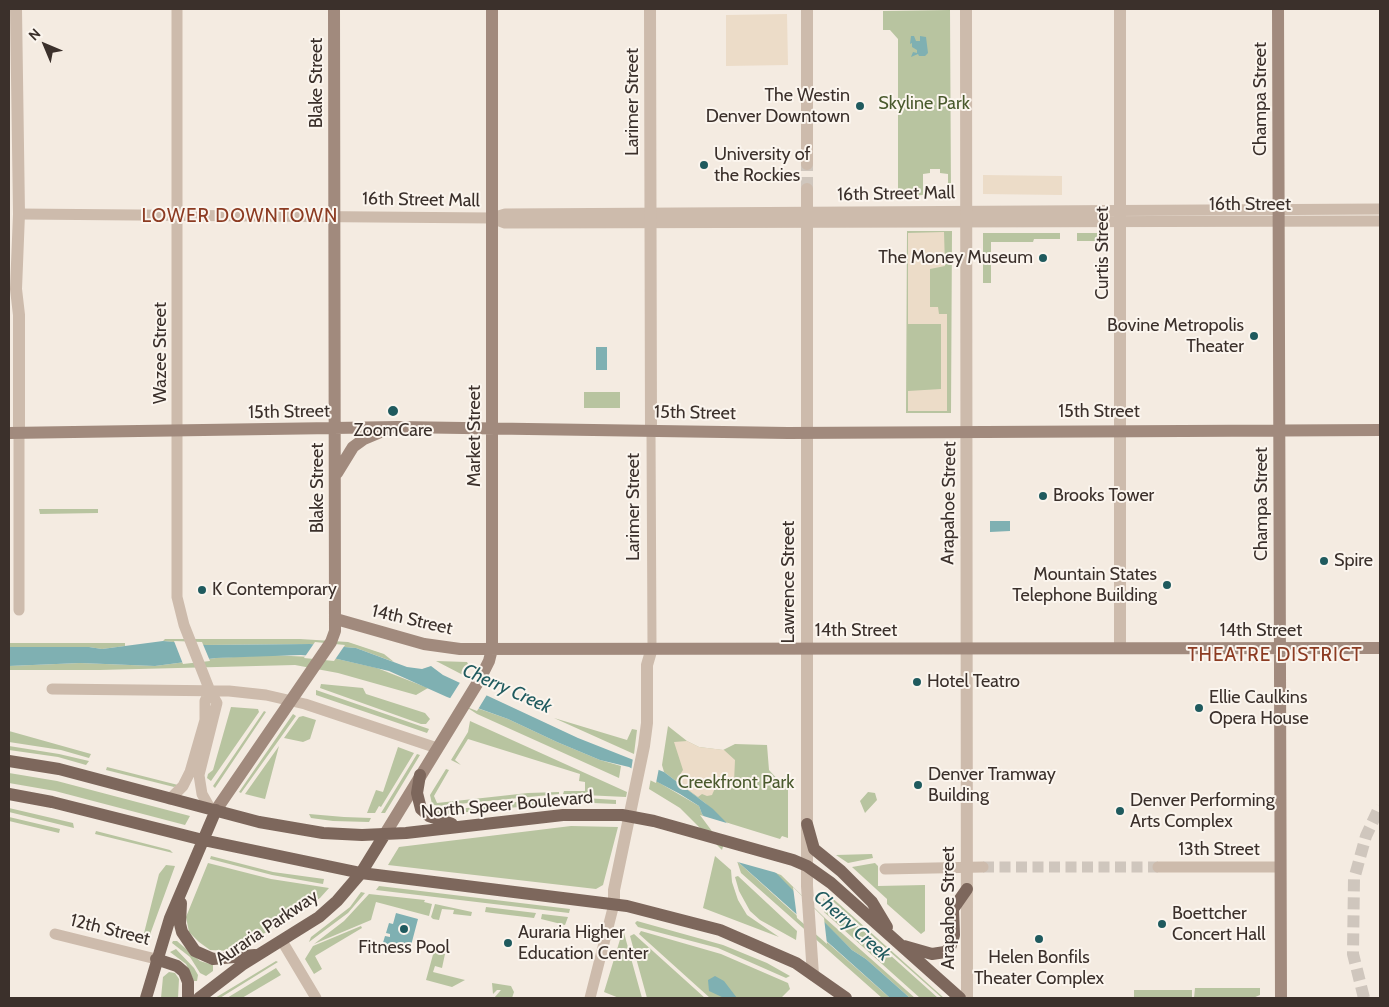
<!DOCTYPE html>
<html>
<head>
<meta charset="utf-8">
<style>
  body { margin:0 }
  #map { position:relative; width:1389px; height:1007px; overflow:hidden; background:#f4ebe1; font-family:Cabin,sans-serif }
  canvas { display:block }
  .frame { position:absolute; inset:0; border:10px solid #3b302b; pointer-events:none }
  .north { position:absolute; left:20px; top:20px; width:50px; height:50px; -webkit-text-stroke:4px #fbf5ee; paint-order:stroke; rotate:315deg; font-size:14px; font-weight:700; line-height:20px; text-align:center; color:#3b302b }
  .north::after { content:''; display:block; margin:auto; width:18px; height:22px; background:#3b302b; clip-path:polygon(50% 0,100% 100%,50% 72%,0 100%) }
</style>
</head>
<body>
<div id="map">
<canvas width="1389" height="1007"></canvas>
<div class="frame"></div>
<div class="north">N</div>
</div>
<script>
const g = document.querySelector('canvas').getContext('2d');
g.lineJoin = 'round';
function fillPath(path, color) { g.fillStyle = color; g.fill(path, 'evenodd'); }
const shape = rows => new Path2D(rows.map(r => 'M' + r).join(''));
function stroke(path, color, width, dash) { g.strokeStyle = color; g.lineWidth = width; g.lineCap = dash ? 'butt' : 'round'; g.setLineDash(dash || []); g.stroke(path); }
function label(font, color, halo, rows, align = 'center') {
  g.font = font + ' Cabin,sans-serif'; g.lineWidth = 4; g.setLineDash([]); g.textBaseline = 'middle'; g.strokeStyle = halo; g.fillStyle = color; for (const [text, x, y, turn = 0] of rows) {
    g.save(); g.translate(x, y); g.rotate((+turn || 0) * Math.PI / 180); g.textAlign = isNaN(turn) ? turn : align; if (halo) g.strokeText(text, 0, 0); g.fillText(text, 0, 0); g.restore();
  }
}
fillPath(shape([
  [950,10,951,196,948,196,948,174,940,173,940,169,930,169,930,173,923,174,923,195,898,196,898,39,890,30,883,30,883,11],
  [907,231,952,231,951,413,906,413],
  [983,233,1060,233,1060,239,1034,239,1033,242,991,242,991,283,983,283],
  [1077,233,1100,233,1100,241,1077,241],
  [584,392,620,392,620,408,584,408],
  [39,509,98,509,98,513,40,514],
  [165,639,300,639,348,642,384,654,394,662,356,648,310,644,204,645,163,641],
  [9,643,125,643,125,646,102,649,89,647,21,648,9,647],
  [270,655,333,658,377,668,428,688,416,695,338,673,295,665,100,670,9,670,9,666,80,663,155,666,216,658],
  [436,661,467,662,469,666,463,675],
  [321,684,363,688,366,694,425,713,430,719,426,724,421,724,320,688],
  [316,690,429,729,427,733,316,695],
  [457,701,508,719,557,742,600,760,621,766,619,778,477,714],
  [231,707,258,709,259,712,211,781,207,778,208,774,213,770],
  [264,711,266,712,215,788,213,786],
  [293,714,296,716,241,793,239,792],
  [303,716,316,720,310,739,303,742,284,738,299,717],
  [554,718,627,740,632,729,637,730,634,754],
  [470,721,627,792,626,797,563,794,564,791,585,791,585,782,579,781,580,774,468,739,455,760,461,765,451,760,468,732],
  [668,726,687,741,699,747,723,750,735,744,767,745,769,770,781,783,788,785,788,838,782,836,780,839,725,822,705,803,664,772,662,765],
  [9,731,91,754,89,758,61,750,9,742],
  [9,746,59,754,89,761,86,765,58,757,9,750],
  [279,746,265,799,245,794],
  [398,747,414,753,381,807,379,806,375,813,367,813,376,790,383,792],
  [417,754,420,755,385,813,381,813],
  [107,767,178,785,174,787,106,770],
  [446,769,449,770,434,796,437,803,528,793,559,792,559,794,438,806,432,804,430,795],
  [9,773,57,781,190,816,185,825,55,791,9,783],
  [651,778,699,806,702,814,724,843,722,850,680,808,649,789],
  [868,792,875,793,877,800,865,813,860,801],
  [585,798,616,800,616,804,570,802,437,815,432,813,434,810,442,811,541,799],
  [9,808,73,823,74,828,9,812],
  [309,814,344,817,371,818,369,822,333,821,311,818],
  [9,817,60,829,59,833,9,821],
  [571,826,618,827,603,885,596,889,388,865,399,847],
  [96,831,170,850,173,853,95,834],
  [872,854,873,858,848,863,836,855],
  [211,856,273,872,324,879,323,884,272,875,210,859],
  [715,856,731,870,732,882,738,900,747,915,779,937,703,908],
  [737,861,784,904,890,998,882,998,741,873],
  [208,863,271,879,329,888,320,898,246,945,232,951,210,950,199,942,189,932,186,917],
  [875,863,878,866,878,886,925,885,925,931,921,934,887,904,887,899,852,867],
  [166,865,175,866,148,940,143,937,159,874],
  [773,872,781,875,826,919,915,998,910,998,866,959,852,950],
  [738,876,797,931,796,940,760,920,750,911,739,891,735,877],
  [379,886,570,909,569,913,376,890],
  [361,892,365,893,348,913,309,942,311,937,350,907],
  [369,894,425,900,424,902,432,904,429,916,376,902,371,920,314,944,344,921],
  [829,895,944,998,942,998,827,896],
  [823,898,860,928,938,998,920,998,824,912],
  [435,904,472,912,471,916,453,914,454,910,442,909,439,920,433,919,431,917],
  [486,907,536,913,534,918,492,913,485,912],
  [542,914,568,917,565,925,541,919],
  [637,921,723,945,767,963,790,976,786,978,718,948,638,927,635,923],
  [361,926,362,928,315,956,322,969,314,974,305,959,313,946],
  [641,931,721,954,788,983,790,989,781,998,710,998,639,934],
  [622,933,624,933,642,998,619,998,604,992],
  [634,934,705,998,647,998,630,936],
  [173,941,177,941,200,961,213,965,213,971,206,976,200,973,190,957,172,943],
  [176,949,194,968,198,975,197,981,194,981,186,964,170,952],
  [434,951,445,954,442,968,435,966,433,972,465,980,452,987,426,980],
  [276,961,278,962,220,998,215,998],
  [276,968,281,975,242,998,227,998],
  [169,972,175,973,179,979,178,998,161,998,163,977],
  [492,983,511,986,514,992,512,998,494,998,501,990,497,990,493,994],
  [1195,988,1260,988,1260,995,1253,998,1194,998],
  [1134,990,1192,990,1192,998,1134,998]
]), '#b8c4a0');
fillPath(shape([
  [787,14,788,65,726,66,726,15],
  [983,175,1062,176,1062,195,983,194],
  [944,232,945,266,930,269,930,307,938,307,939,314,947,314,947,411,908,411,908,391,941,389,941,324,908,324,908,233],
  [687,741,699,747,724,750,735,760,734,782,731,789,716,786,712,795,707,796,702,794,698,797,676,781,683,770,674,742]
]), '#ecdcc8');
fillPath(shape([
  [911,36,914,36,916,41,920,41,920,36,926,37,928,53,925,56,919,56,918,54,911,57,913,52,917,53,917,50,912,47,912,43,910,44],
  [596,347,607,347,607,370,596,370],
  [990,521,1010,521,1010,531,990,532],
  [163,641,206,645,310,644,356,648,407,667,422,669,431,666,443,675,578,738,664,772,713,809,852,950,866,959,910,998,890,998,879,988,737,861,702,814,699,806,680,794,629,767,600,760,557,742,508,719,447,697,389,671,333,658,301,655,216,658,155,666,80,663,9,666,9,647,89,647,102,649],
  [396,913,418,919,409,953,382,946,385,936,390,937,390,934,386,933,389,923,393,924],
  [715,976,724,981,737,998,724,998,709,991,708,980]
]), '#7fb0b2');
fillPath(shape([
  [174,641,202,642,210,661,183,664],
  [315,642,345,645,334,661,304,658],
  [461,681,488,693,477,711,449,700],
  [633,758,659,768,656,783,631,771],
  [700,815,730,824,777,873,734,861],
  [793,887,824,918,827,944,797,918]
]), '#f4ebe1');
stroke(shape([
  [983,867,1158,867]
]), '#cfc6bd', 11, [11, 5.5]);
stroke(shape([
  [807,189,807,164]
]), '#cfc6bd', 12, [12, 6]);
stroke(shape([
  [1364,998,1353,954,1354,879,1366,836,1380,806]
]), '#cfc6bd', 12, [12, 6]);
stroke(shape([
  [651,430,652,648]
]), '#cdbbac', 9);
stroke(shape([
  [177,9,177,597,184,625,210,691,217,703,199,775,202,794,210,808],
  [19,214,492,218,505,223,1380,221],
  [492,218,505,214,1380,209],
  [19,433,19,610],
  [52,689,229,691,266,695,305,704,437,748],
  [170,799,183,786,190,772,205,720,205,701,210,691],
  [1158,867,1280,867],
  [885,869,983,867],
  [55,934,156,959],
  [282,941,316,998],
  [590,998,614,904]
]), '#cdbbac', 11);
stroke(shape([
  [16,9,19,214,16,289,19,315,19,433],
  [650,9,651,430],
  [807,9,807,87],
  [966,9,967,998],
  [1120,9,1120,648],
  [807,94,807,164],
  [807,189,807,886,813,975],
  [614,904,614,890,644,746,647,723,647,665,652,648]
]), '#cdbbac', 12);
stroke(shape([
  [1278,9,1281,998],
  [9,433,398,427,788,433,1380,430],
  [337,473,353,447,364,439,383,431],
  [336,619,424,644,460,649,1380,648],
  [216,810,331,642,335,631,334,9],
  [385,834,480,679,489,661,492,649,492,9]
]), '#a18a7d', 12);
stroke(shape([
  [9,761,59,769,259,822,323,833,362,835,406,833,563,815,622,815,654,821,793,860,807,866,831,883,960,998],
  [420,775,417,793,421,809,429,816,452,824],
  [9,794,52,802,203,840,361,873,627,906,720,930,796,963,846,998],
  [807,824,814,849,841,871,872,902,887,927],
  [181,903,180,924,182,932,195,951,213,959,255,955],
  [904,946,932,954,945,952,950,948,954,935,953,909,967,889],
  [156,959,177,966,184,972,188,982,188,998],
  [146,998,170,918,216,810],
  [199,998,242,965,319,917,337,901,361,873,385,834]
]), '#7d675c', 12);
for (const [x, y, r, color] of [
  [860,106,5,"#1f5a5e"],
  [704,165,5,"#1f5a5e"],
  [1043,258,5,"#1f5a5e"],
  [1254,336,5,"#1f5a5e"],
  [393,411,6,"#1f5a5e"],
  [1043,496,5,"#1f5a5e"],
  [1324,561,5,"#1f5a5e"],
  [1167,585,5,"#1f5a5e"],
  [202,590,5,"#1f5a5e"],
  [917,682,5,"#1f5a5e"],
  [1199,708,5,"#1f5a5e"],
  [918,785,5,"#1f5a5e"],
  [1120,811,5,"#1f5a5e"],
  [1162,924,5,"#1f5a5e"],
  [404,929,5,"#1f5a5e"],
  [1039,939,5,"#1f5a5e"],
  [508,943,5,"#1f5a5e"]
]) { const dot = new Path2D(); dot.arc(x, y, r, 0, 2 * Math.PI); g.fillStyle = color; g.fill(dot); stroke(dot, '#fbf5ee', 2); }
label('18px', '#3b302b', '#fbf5ee', [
  ["Blake Street",317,83,-90],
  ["Champa Street",1261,99,-90],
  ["Larimer Street",633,102,-90],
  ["16th Street Mall",896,194,-1],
  ["16th Street Mall",421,200,1],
  ["16th Street",1250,205],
  ["Curtis Street",1103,253,-90],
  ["Wazee Street",161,353,-90],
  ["15th Street",289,412,-1],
  ["15th Street",1099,412],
  ["15th Street",695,413,1],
  ["Market Street",475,436,-90],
  ["Blake Street",318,488,-90],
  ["Arapahoe Street",949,503,-89],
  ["Champa Street",1262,504,-90],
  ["Larimer Street",634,507,-90],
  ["Lawrence Street",789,582,-90],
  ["14th Street",412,620,13],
  ["14th Street",856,631],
  ["14th Street",1261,631],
  ["North Speer Boulevard",507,805,-5],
  ["13th Street",1219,850],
  ["Arapahoe Street",949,908,-90],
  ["Auraria Parkway",267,928,-34],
  ["12th Street",110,930,14]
]);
label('18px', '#3b302b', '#fbf5ee', [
  ["The Westin",850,96,"right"],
  ["Denver Downtown",850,117,"right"],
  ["University of",714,155],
  ["the Rockies",714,176],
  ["The Money Museum",1033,258,"right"],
  ["Bovine Metropolis",1244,326,"right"],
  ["Theater",1244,347,"right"],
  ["ZoomCare",393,431,"center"],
  ["Brooks Tower",1053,496],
  ["Spire",1334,561],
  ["Mountain States",1157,575,"right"],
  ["Telephone Building",1157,596,"right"],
  ["K Contemporary",212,590],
  ["Hotel Teatro",927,682],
  ["Ellie Caulkins",1209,698],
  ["Opera House",1209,719],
  ["Denver Tramway",928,775],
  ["Building",928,796],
  ["Denver Performing",1130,801],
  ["Arts Complex",1130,822],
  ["Boettcher",1172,914],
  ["Concert Hall",1172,935],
  ["Auraria Higher",518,933],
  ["Education Center",518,954],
  ["Fitness Pool",404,948,"center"],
  ["Helen Bonfils",1039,958,"center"],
  ["Theater Complex",1039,979,"center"]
], 'left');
label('18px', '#4a5a2e', '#fbf5ee', [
  ["Skyline Park",924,104],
  ["Creekfront Park",736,783]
]);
g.letterSpacing = '1px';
label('19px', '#8c3b22', '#fbf5ee', [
  ["LOWER DOWNTOWN",240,216],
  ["THEATRE DISTRICT",1275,655]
]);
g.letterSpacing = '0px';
label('italic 19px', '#1f5a5e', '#fbf5ee', [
  ["Cherry Creek",507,689,24],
  ["Cherry Creek",852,926,42]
]);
</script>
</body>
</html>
